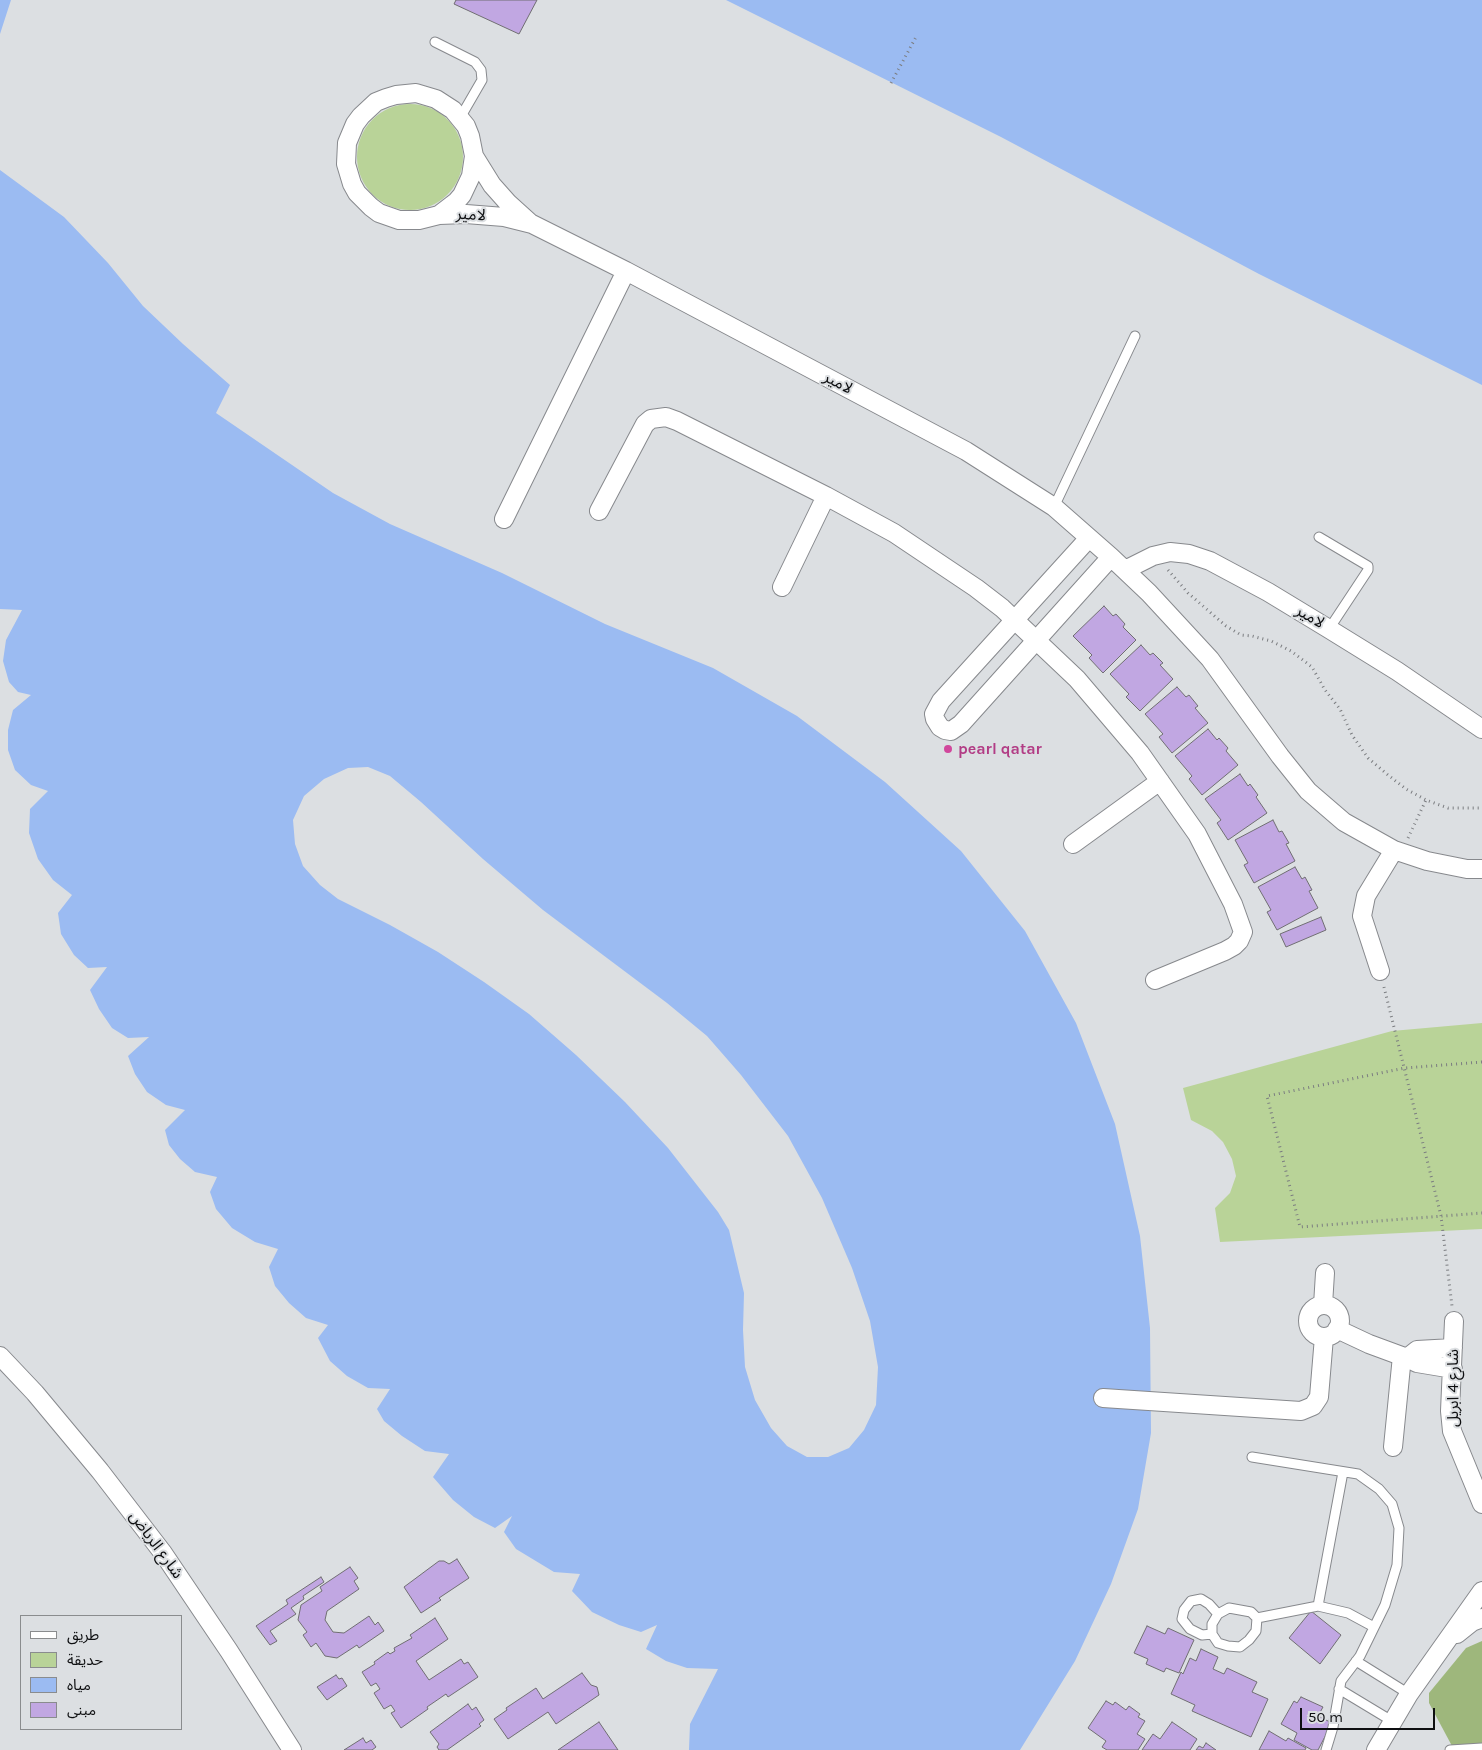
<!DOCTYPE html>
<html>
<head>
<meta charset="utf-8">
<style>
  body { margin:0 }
  #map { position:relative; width:1482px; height:1750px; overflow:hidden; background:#dcdfe2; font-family:Karla,"Noto Sans Arabic",sans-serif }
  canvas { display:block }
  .legend { position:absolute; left:20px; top:1615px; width:162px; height:115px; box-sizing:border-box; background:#dcdfe2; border:1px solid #8a8c8e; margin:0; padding:6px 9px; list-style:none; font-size:15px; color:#0e0f11 }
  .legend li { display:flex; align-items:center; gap:10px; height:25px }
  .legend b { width:25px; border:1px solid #8a8c8e }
  .scale { position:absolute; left:1300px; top:1708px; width:135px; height:22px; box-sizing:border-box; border:2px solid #0e0f11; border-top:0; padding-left:6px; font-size:15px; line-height:18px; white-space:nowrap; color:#0e0f11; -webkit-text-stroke:4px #dcdfe2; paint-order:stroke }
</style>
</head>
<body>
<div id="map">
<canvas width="1482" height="1750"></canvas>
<ul class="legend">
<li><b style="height:6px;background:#fff"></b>طريق</li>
<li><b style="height:14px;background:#b9d398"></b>حديقة</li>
<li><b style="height:14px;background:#9bbbf2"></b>مياه</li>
<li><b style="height:14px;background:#c1a7e2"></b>مبنى</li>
</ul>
<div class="scale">50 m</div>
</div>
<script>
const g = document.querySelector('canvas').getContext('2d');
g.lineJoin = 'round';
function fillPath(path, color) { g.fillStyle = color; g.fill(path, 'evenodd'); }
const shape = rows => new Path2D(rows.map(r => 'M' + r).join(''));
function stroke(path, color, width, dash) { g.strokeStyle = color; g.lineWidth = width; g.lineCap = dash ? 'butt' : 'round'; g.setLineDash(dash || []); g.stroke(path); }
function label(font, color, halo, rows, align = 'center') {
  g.font = font + ' Karla,"Noto Sans Arabic",sans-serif'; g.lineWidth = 4; g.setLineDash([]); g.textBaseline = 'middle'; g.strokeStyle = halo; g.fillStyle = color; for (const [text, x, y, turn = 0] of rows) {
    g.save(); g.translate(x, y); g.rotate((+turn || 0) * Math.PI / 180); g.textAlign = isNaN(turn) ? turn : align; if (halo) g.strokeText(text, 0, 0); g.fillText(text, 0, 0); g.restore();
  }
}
fillPath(shape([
  '357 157a53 53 0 1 1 106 0a53 53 0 1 1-106 0Z',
  [1482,1023,1482,1229,1220,1242,1215,1208,1230,1193,1236,1176,1232,1159,1223,1142,1212,1131,1191,1120,1183,1088,1392,1031]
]), '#b9d398');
fillPath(shape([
  [1482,1641,1482,1743,1452,1746,1429,1703,1429,1693,1466,1648]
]), '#9eb77c');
fillPath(shape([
  [0,0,11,0,0,34],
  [726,0,1482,0,1482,385,1259,274,1001,137],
  [0,170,64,217,108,263,143,306,183,344,230,385,216,413,333,493,390,524,502,573,605,624,713,668,797,716,885,782,961,851,1025,931,1076,1023,1115,1124,1140,1236,1150,1328,1151,1433,1138,1509,1111,1584,1075,1661,1020,1750,689,1750,690,1724,718,1669,687,1668,666,1661,646,1649,657,1625,641,1632,619,1625,592,1612,572,1591,580,1574,554,1572,516,1549,504,1532,512,1516,495,1528,474,1517,453,1500,433,1477,449,1454,425,1451,402,1436,384,1421,377,1409,390,1389,368,1388,347,1376,330,1361,318,1338,328,1325,306,1318,289,1303,275,1286,269,1267,278,1249,255,1242,232,1228,216,1209,210,1192,217,1177,195,1172,180,1159,169,1145,165,1130,185,1110,166,1105,147,1092,135,1074,128,1056,149,1037,128,1038,112,1028,99,1009,90,990,107,967,88,968,74,955,61,934,58,913,72,895,53,880,38,859,29,833,30,809,48,791,31,785,15,770,8,750,8,730,13,710,31,695,18,692,9,682,3,661,6,640,22,610,0,609],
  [368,767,390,776,421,802,483,859,543,910,667,1003,707,1036,741,1075,788,1136,822,1198,852,1268,870,1321,878,1367,876,1405,864,1430,849,1448,828,1457,807,1457,787,1446,771,1428,755,1400,745,1367,743,1330,744,1293,729,1230,718,1212,668,1148,625,1102,576,1055,529,1014,484,982,438,952,390,925,338,899,320,885,303,866,295,844,293,820,304,796,324,779,348,768]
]), '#9bbbf2');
const building = shape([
  [456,0,537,0,519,34,454,4,456,0],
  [1104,606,1113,616,1116,614,1125,624,1123,627,1136,640,1103,673,1089,658,1092,655,1073,636,1104,606],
  [1141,645,1150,655,1153,653,1163,663,1160,665,1173,679,1140,711,1126,697,1129,694,1110,674,1141,645],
  [1177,687,1186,697,1189,695,1198,706,1195,708,1208,723,1172,753,1159,737,1163,734,1145,714,1177,687],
  [1208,729,1217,740,1219,738,1228,748,1226,751,1238,765,1202,795,1189,779,1192,776,1175,756,1208,729],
  [1240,774,1248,786,1250,784,1258,795,1256,797,1267,813,1228,840,1217,823,1221,820,1205,799,1240,774],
  [1273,820,1279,832,1282,831,1289,843,1286,844,1295,861,1254,883,1244,865,1248,863,1235,840,1273,820],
  [1295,867,1302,879,1305,877,1312,890,1309,891,1318,908,1277,930,1267,912,1271,910,1258,887,1295,867],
  [1321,917,1326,930,1286,947,1280,934,1321,917],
  [457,1559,469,1578,439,1598,441,1600,421,1613,404,1587,439,1561,444,1561,449,1564,457,1559],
  [350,1567,358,1578,354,1581,359,1589,327,1611,325,1620,333,1632,344,1633,369,1616,375,1625,378,1622,384,1631,359,1648,357,1645,337,1658,325,1656,316,1643,311,1647,303,1635,307,1632,298,1620,301,1605,322,1591,320,1587,350,1567],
  [321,1577,324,1582,303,1596,304,1599,291,1608,296,1614,270,1631,277,1641,270,1645,256,1626,288,1604,286,1600,321,1577],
  [1311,1611,1341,1635,1320,1664,1289,1638,1311,1611],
  [435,1618,448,1639,416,1661,429,1680,461,1659,464,1664,468,1662,478,1677,448,1697,446,1694,427,1707,428,1709,401,1728,391,1713,395,1711,391,1705,384,1709,374,1693,380,1689,376,1683,371,1686,362,1672,375,1664,374,1662,388,1652,390,1654,395,1651,394,1648,412,1638,410,1635,435,1618],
  [1147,1626,1165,1634,1168,1628,1194,1640,1179,1673,1166,1668,1164,1672,1146,1664,1148,1659,1134,1653,1147,1626],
  [1201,1649,1218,1657,1213,1669,1224,1674,1227,1668,1257,1682,1252,1692,1268,1699,1251,1737,1192,1711,1195,1705,1171,1694,1181,1672,1183,1674,1190,1658,1196,1661,1201,1649],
  [582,1673,591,1685,597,1687,599,1695,556,1724,548,1712,508,1739,494,1719,507,1710,506,1708,536,1688,543,1699,582,1673],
  [336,1675,339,1679,342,1678,347,1686,327,1700,317,1687,336,1675],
  [1301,1697,1323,1707,1318,1716,1332,1723,1318,1750,1312,1750,1294,1740,1297,1733,1281,1724,1294,1701,1297,1703,1301,1697],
  [1106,1701,1113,1705,1115,1702,1126,1710,1129,1706,1140,1714,1138,1717,1145,1721,1137,1734,1145,1739,1138,1750,1107,1750,1102,1747,1106,1741,1088,1728,1106,1701],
  [468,1704,472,1710,476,1707,484,1720,479,1724,481,1726,447,1750,439,1750,437,1747,439,1744,430,1732,468,1704],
  [599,1722,618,1750,558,1750,599,1722],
  [1172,1722,1197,1739,1190,1750,1142,1750,1153,1734,1160,1739,1172,1722],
  [1269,1731,1286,1741,1288,1738,1306,1748,1305,1750,1259,1750,1269,1731],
  [363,1738,366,1743,371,1740,376,1747,372,1750,344,1750,363,1738],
  [1206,1743,1216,1750,1196,1750,1199,1746,1203,1748,1206,1743]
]);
fillPath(building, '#c1a7e2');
stroke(building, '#706e72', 1);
const service = shape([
  [435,42,475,62,481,70,482,80,460,118],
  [1054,507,1135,336],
  [1319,537,1368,566,1368,570,1329,629],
  [1252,1457,1358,1474,1379,1489,1392,1504,1399,1528,1397,1565,1385,1605,1360,1656,1341,1681,1333,1727,1326,1750],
  [1318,1606,1343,1472],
  [1229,1608,1251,1612,1257,1618,1256,1631,1249,1640,1240,1647,1228,1646,1218,1643,1212,1634,1212,1624,1218,1614,1229,1608],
  [1257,1618,1318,1606,1348,1613,1374,1627],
  [1212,1634,1202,1635,1190,1629,1182,1619,1184,1610,1191,1601,1201,1599,1209,1604,1218,1614],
  [1356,1661,1409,1694],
  [1339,1689,1392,1721],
  [1450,1750,1482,1748]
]);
const minor = shape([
  [474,156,492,185,508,203,529,222],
  [439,215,456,202,462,195,471,176,474,156,470,136,466,126,453,110,436,99,416,93,396,95,386,98,376,102,361,116,355,124,347,143,346,164,352,184,357,193,371,207,379,213,399,220,419,220,439,215,466,214,504,217,532,224,626,271,966,451,1054,507,1111,557,1149,593,1210,659,1280,756,1308,791,1344,822,1394,850,1427,861,1467,869,1482,869],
  [599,511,645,424,651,419,666,417,677,421,826,496,894,533,976,588,1002,608,1077,679,1140,753,1197,834,1233,904,1243,932,1239,941,1234,946,1225,951,1155,980],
  [504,519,626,271],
  [1089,538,941,701,934,714,935,719,940,727,945,730,951,731,961,724,1111,557],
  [1125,570,1153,556,1170,552,1189,554,1210,561,1268,592,1329,629,1397,671,1482,729],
  [782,587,826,496],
  [1073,844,1160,781],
  [1380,971,1362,916,1366,896,1394,850],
  [1323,1305,1325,1273],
  '1308 1321a16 16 0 1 1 32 0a16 16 0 1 1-32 0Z',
  [1454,1321,1450,1411,1452,1431,1482,1504],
  [1337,1329,1369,1344,1407,1358,1417,1363,1453,1369],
  [0,1356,35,1393,100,1471,163,1553,229,1651,292,1750],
  [1407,1358,1417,1350,1453,1348],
  [1103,1398,1301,1411,1313,1406,1319,1397,1324,1337],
  [1393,1447,1402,1356],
  [1457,1634,1472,1622,1482,1618],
  [1376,1750,1409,1694,1482,1591]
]);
stroke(service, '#87898d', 11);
stroke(minor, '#87898d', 20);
stroke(shape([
  [891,83,916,37],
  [1168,570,1188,593,1226,626,1241,635,1252,636,1271,641,1291,651,1312,667,1325,690,1340,709,1352,735,1368,758,1388,775,1406,789,1426,800,1448,808,1482,808],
  [1408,838,1426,800],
  [1384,987,1441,1216,1452,1306],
  [1482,1062,1405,1068,1267,1096,1300,1227,1482,1213]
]), '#7b7d80', 3, [1, 4]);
stroke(service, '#fff', 9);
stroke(minor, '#fff', 18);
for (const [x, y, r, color] of [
  [948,749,5,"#d1479c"]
]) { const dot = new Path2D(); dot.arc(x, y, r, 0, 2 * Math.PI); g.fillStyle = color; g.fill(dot); stroke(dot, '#dcdfe2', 2); }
label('16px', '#0e0f11', '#dcdfe2', [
  ["لامير",471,215,3],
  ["لامير",838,383,28],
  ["لامير",1310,617,31],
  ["شارع 4 ابريل",1453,1388,-90],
  ["شارع الرياض",156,1545,54]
]);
label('bold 16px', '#b23c85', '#dcdfe2', [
  ["pearl qatar",958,749]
], 'left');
</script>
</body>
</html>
